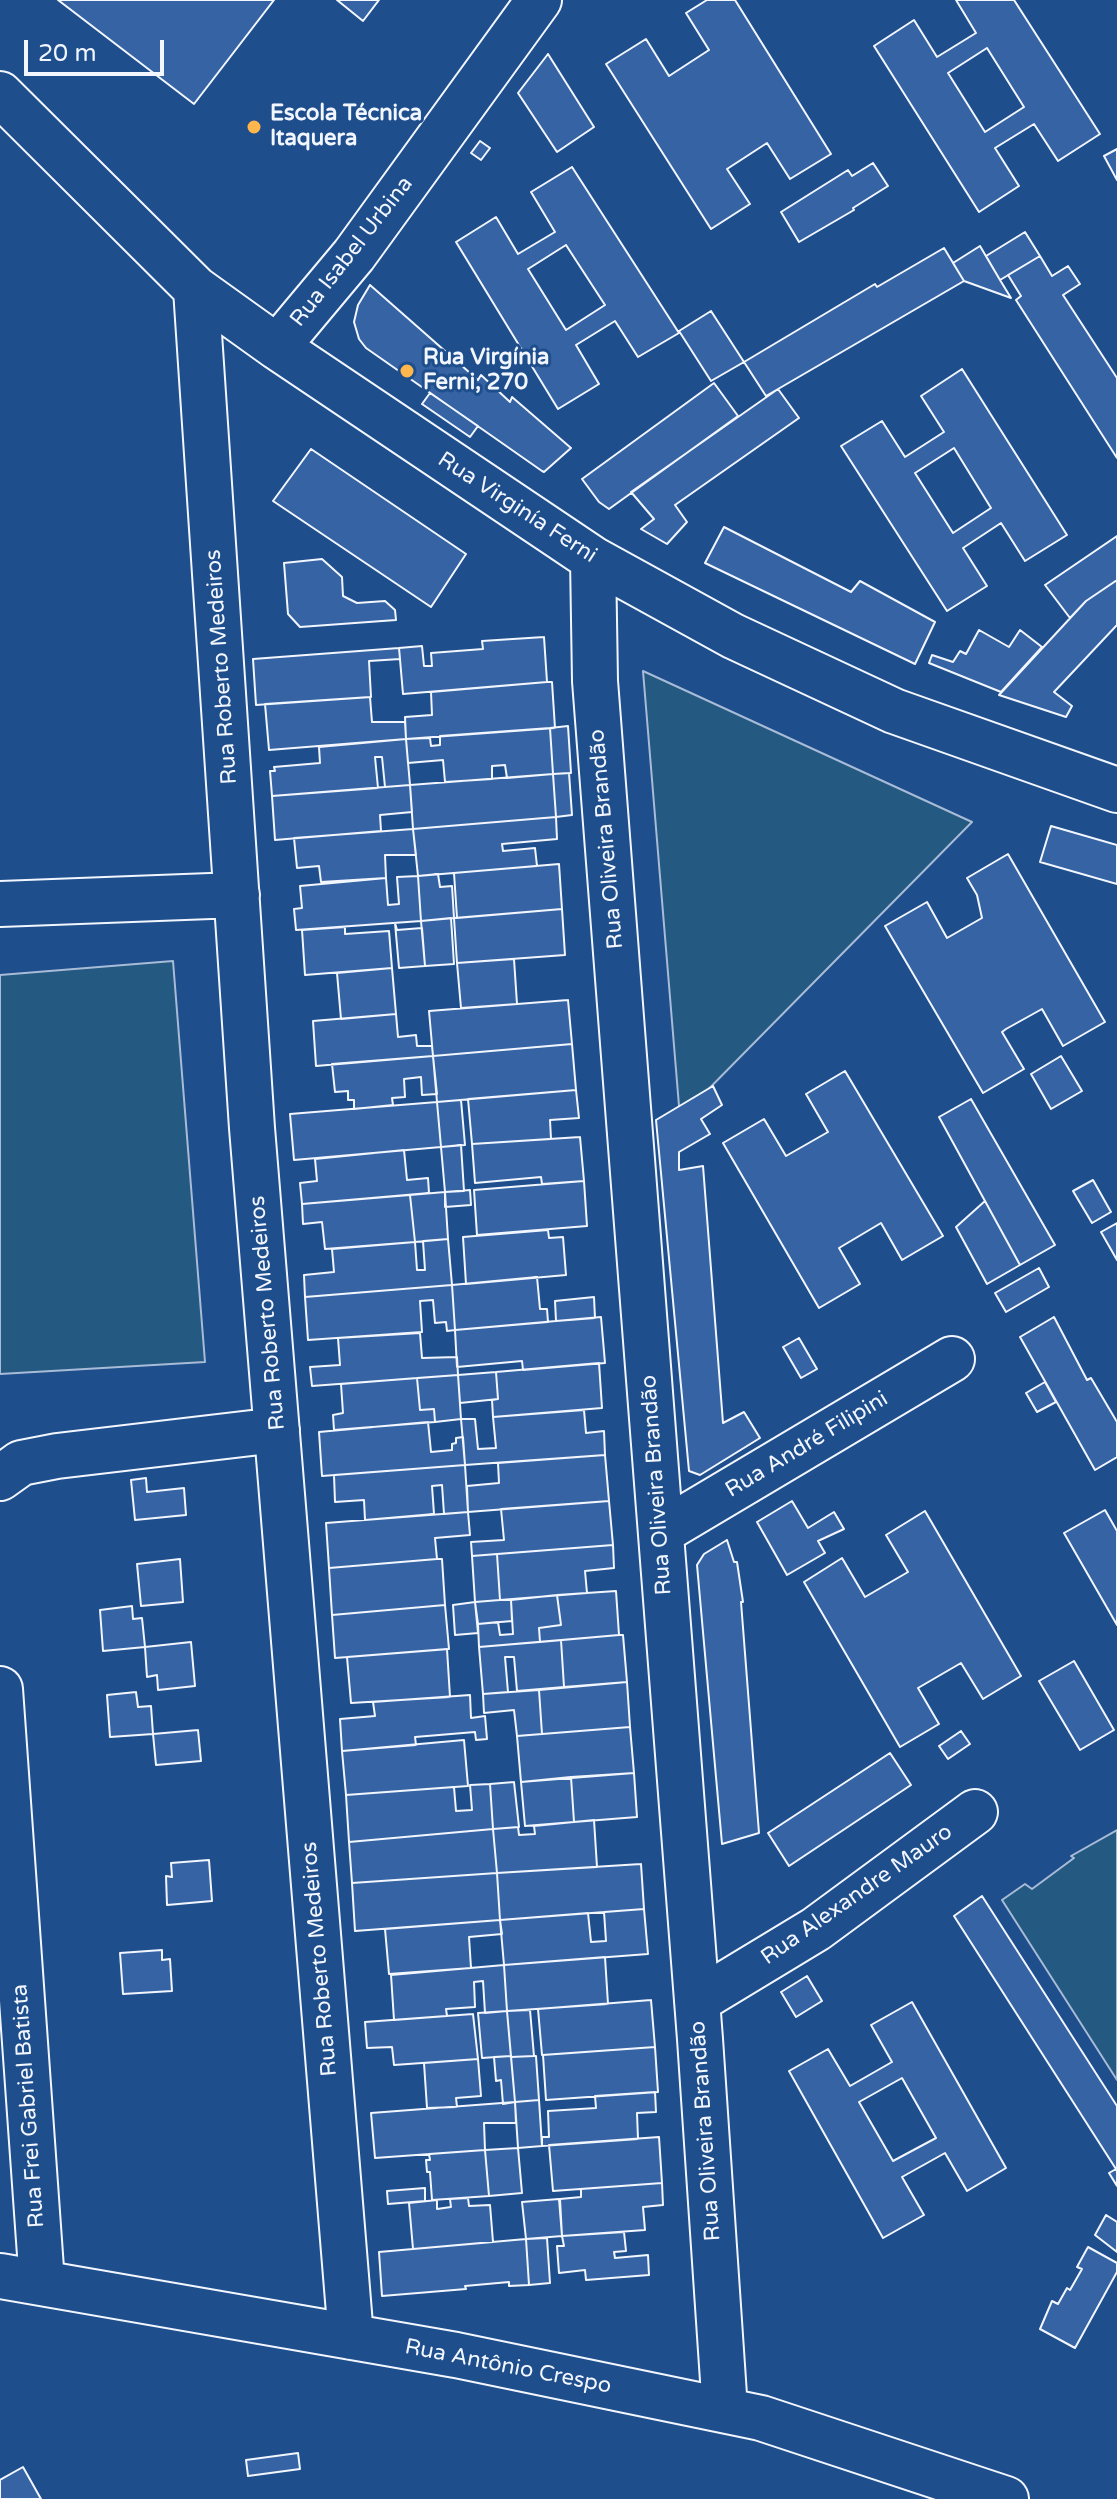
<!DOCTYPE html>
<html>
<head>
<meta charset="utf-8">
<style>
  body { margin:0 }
  #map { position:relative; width:1117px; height:2499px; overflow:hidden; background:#1f4e8c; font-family:"Varela Round",sans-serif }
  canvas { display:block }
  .scale { position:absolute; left:24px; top:40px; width:140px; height:36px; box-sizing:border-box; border:4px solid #f2f6ff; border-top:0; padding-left:10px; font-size:24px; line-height:28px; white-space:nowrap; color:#f2f6ff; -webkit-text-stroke:6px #1f4e8c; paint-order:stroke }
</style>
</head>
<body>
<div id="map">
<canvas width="1117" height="2499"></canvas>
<div class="scale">20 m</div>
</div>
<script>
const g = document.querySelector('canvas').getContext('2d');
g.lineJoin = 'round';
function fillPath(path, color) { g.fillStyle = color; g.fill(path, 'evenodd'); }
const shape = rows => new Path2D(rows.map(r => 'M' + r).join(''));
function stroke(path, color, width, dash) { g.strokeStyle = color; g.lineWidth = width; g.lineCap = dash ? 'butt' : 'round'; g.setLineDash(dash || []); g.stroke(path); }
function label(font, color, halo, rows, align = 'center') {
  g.font = font + ' "Varela Round",sans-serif'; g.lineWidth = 6; g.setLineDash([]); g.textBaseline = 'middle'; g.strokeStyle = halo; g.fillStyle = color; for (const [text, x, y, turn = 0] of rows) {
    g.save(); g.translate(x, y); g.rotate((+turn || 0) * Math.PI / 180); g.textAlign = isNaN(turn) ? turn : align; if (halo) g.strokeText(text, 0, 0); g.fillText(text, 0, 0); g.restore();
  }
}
const green = shape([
  [643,671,972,822,680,1118,643,671],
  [173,961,205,1362,0,1374,0,975,173,961],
  [1117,1830,1117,2080,1002,1900,1025,1884,1032,1889,1074,1858,1071,1856,1117,1830]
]);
fillPath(green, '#245a82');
stroke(green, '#a8bbd7', 2);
const building = shape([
  [58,0,274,0,194,104,58,0],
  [337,0,379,0,363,21,337,0],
  [707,0,735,0,831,154,790,179,767,143,727,169,750,204,711,229,606,64,646,39,669,76,709,50,686,13,707,0],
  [956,0,1014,0,1100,134,1058,161,1034,124,995,148,1019,186,979,212,874,46,914,20,937,57,976,33,956,0],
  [987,48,1024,107,985,132,948,73,987,48],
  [548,54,594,127,557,152,518,93,548,54],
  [480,141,490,148,481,160,471,153,480,141],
  [1117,149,1117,180,1104,156,1117,149],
  [873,163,888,186,853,208,854,210,799,242,781,212,848,170,852,176,873,163],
  [572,167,679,333,638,357,615,321,576,345,599,384,558,409,456,242,496,217,518,254,555,232,531,192,572,167],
  [566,245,605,305,566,330,528,269,566,245],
  [1025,232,1040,256,1000,280,986,256,1025,232],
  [980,246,1000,280,1011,298,964,281,953,263,980,246],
  [944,248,964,281,766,396,744,362,875,284,877,287,944,248],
  [1040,256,1052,276,1068,266,1080,284,1063,295,1117,378,1117,458,1016,300,1021,296,1008,275,1040,256],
  [370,285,478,380,481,375,510,402,512,397,571,448,544,472,542,471,366,348,359,339,354,322,358,305,370,285],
  [711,311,744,362,711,381,679,331,711,311],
  [962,369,1067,535,1025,561,1001,523,963,548,987,586,947,611,841,446,882,421,905,457,944,432,921,396,962,369],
  [954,448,991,508,953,533,915,473,954,448],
  [714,383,738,416,609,509,599,502,582,479,714,383],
  [778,389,799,418,675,505,687,522,667,544,641,529,654,519,631,492,778,389],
  [430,393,478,426,470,437,422,404,430,393],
  [311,449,466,554,431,607,273,501,311,449],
  [724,527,851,592,860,581,935,622,915,664,705,563,724,527],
  [1117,536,1117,580,1086,601,1070,618,1045,585,1117,536],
  [322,559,342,577,343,596,357,603,385,601,395,610,396,620,300,627,288,614,284,563,322,559],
  [1117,580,1117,625,1054,692,1072,706,1066,717,999,695,1086,601,1117,580],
  [979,630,1009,647,1020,630,1042,647,1001,692,929,663,932,655,953,662,960,651,966,654,979,630],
  [544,637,547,682,403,694,399,648,422,646,424,666,432,666,431,653,483,649,482,641,544,637],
  [399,648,400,659,369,661,371,697,256,705,253,659,399,648],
  [547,682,552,682,555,728,406,739,405,717,432,715,431,692,547,682],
  [370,697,372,722,405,722,406,739,269,750,265,704,370,697],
  [568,726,571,773,553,774,550,728,568,726],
  [550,728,553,774,507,778,505,765,492,766,492,779,445,782,443,760,408,763,406,739,430,738,431,746,440,745,440,736,550,728],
  [406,739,410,785,385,787,382,757,375,757,378,788,272,796,270,771,275,771,274,767,320,763,319,747,406,739],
  [569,773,572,815,556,817,553,774,569,773],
  [553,774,556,817,413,829,410,785,553,774],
  [410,785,412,812,380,815,381,831,275,840,272,796,410,785],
  [556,817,557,839,502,844,503,851,535,848,537,866,418,876,413,829,556,817],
  [1051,826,1117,845,1117,884,1040,862,1051,826],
  [413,829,416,855,385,855,386,878,321,882,319,866,297,868,294,838,413,829],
  [1008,854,1105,1022,1063,1046,1042,1009,1006,1029,1002,1032,1024,1069,983,1093,885,926,927,902,947,938,982,918,977,895,967,878,1008,854],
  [559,864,562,909,457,918,454,873,559,864],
  [438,874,440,887,452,886,454,918,421,921,418,876,438,874],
  [418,876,421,921,296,930,294,909,302,908,300,886,386,878,388,905,399,904,397,877,418,876],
  [562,909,565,955,457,963,454,918,562,909],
  [451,918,454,964,425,966,421,921,451,918],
  [395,923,397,930,422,928,425,966,399,968,395,923],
  [345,927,345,934,389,931,392,968,305,975,302,930,345,927],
  [514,959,517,1004,461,1008,457,963,514,959],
  [392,968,396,1014,341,1019,337,973,392,968],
  [568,1000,572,1044,433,1056,429,1011,568,1000],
  [396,1014,398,1037,416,1035,417,1046,432,1046,433,1056,316,1066,313,1021,396,1014],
  [572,1044,576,1090,437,1102,433,1056,572,1044],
  [433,1056,437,1094,422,1095,421,1077,404,1079,405,1097,392,1098,393,1105,354,1109,354,1100,348,1100,348,1091,335,1092,332,1064,433,1056],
  [1061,1056,1082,1091,1051,1109,1031,1074,1061,1056],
  [845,1071,943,1236,902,1260,881,1223,839,1248,860,1284,819,1308,723,1143,764,1119,786,1156,828,1132,806,1094,845,1071],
  [713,1086,722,1105,701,1119,710,1134,679,1152,679,1170,703,1166,723,1423,744,1412,760,1438,700,1475,689,1471,656,1120,713,1086],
  [576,1090,579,1118,550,1120,551,1139,472,1144,468,1099,576,1090],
  [971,1099,1055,1245,1020,1265,939,1117,971,1099],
  [461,1100,465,1145,441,1147,437,1102,461,1100],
  [437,1102,441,1147,294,1160,290,1114,437,1102],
  [580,1137,584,1181,542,1184,541,1177,475,1183,472,1144,580,1137],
  [461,1145,464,1191,445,1192,441,1147,461,1145],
  [404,1150,407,1180,428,1178,429,1193,302,1204,300,1183,317,1181,315,1159,404,1150],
  [1093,1180,1111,1212,1092,1223,1073,1191,1093,1180],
  [584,1181,587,1226,477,1235,474,1190,584,1181],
  [470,1190,471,1205,445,1207,445,1192,470,1190],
  [445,1192,448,1239,415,1242,410,1195,445,1192],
  [410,1195,415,1242,325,1249,322,1222,303,1224,302,1204,410,1195],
  [985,1201,1020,1265,987,1284,956,1227,985,1201],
  [1117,1223,1117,1260,1101,1232,1117,1223],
  [548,1230,549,1238,563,1237,566,1275,466,1284,463,1237,548,1230],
  [448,1239,452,1285,305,1297,304,1275,334,1272,332,1249,415,1242,417,1270,425,1270,423,1241,448,1239],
  [1039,1268,1049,1287,1006,1312,995,1293,1039,1268],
  [537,1277,540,1309,547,1309,548,1322,455,1330,452,1285,537,1277],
  [452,1285,455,1330,447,1331,446,1322,435,1323,433,1300,420,1301,422,1332,308,1340,305,1297,452,1285],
  [594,1297,595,1318,556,1321,555,1301,594,1297],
  [601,1317,605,1363,523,1370,522,1361,457,1367,455,1330,601,1317],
  [1054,1317,1087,1380,1091,1378,1117,1422,1117,1457,1095,1470,1020,1337,1054,1317],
  [420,1333,422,1358,457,1357,458,1375,312,1386,310,1367,340,1365,338,1338,420,1333],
  [799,1338,817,1369,801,1378,783,1347,799,1338],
  [599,1363,602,1408,493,1417,492,1400,498,1399,496,1372,599,1363],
  [496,1372,498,1399,460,1403,458,1375,496,1372],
  [458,1375,461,1419,435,1422,434,1409,420,1410,417,1378,458,1375],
  [417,1378,420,1410,434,1409,435,1422,334,1430,333,1415,343,1413,341,1384,417,1378],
  [1045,1382,1056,1402,1037,1412,1026,1393,1045,1382],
  [584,1410,586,1433,604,1431,605,1455,465,1465,461,1419,475,1419,478,1449,496,1448,493,1417,584,1410],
  [428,1422,431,1452,452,1450,452,1444,456,1443,456,1438,463,1437,465,1465,322,1476,319,1432,428,1422],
  [605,1455,609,1501,468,1512,467,1486,499,1483,498,1463,605,1455],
  [465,1465,468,1512,444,1514,442,1485,432,1486,434,1514,365,1520,364,1500,335,1502,334,1475,465,1465],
  [146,1478,147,1492,184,1488,186,1515,135,1520,131,1480,146,1478],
  [609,1501,613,1545,472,1556,471,1542,504,1540,501,1509,609,1501],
  [792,1501,808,1528,834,1512,844,1529,818,1541,825,1553,787,1575,757,1522,792,1501],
  [1105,1510,1117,1531,1117,1625,1064,1533,1105,1510],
  [925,1511,1021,1676,983,1699,961,1663,918,1688,939,1724,900,1747,804,1582,842,1558,865,1597,908,1572,886,1535,925,1511],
  [468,1512,470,1535,435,1538,437,1559,329,1568,326,1523,468,1512],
  [727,1540,734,1562,737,1562,743,1602,741,1602,759,1833,722,1844,697,1565,704,1554,727,1540],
  [613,1545,614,1568,585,1571,587,1593,500,1600,497,1554,613,1545],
  [497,1554,500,1600,475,1602,472,1556,497,1554],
  [180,1559,183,1602,141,1606,137,1564,180,1559],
  [437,1559,442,1559,445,1605,332,1615,329,1568,437,1559],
  [616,1591,619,1635,540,1642,539,1628,561,1625,557,1595,616,1591],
  [557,1595,561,1625,539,1628,540,1642,479,1647,478,1624,498,1622,500,1635,513,1634,511,1600,557,1595],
  [500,1600,511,1600,512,1621,478,1624,475,1602,500,1600],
  [475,1602,478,1633,455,1635,453,1605,475,1602],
  [445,1605,449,1649,335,1658,332,1615,445,1605],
  [132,1606,133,1619,142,1618,145,1647,103,1651,100,1610,132,1606],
  [619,1635,623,1635,627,1682,564,1687,561,1640,619,1635],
  [561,1640,564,1687,517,1691,514,1657,505,1657,508,1692,483,1694,479,1647,561,1640],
  [191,1642,195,1686,158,1690,157,1675,147,1677,145,1647,191,1642],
  [447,1649,450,1697,351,1703,347,1657,447,1649],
  [1074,1661,1114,1730,1080,1750,1039,1681,1074,1661],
  [627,1682,630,1727,542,1734,539,1690,627,1682],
  [539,1690,542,1734,517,1736,514,1710,484,1713,483,1694,539,1690],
  [136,1692,138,1707,151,1706,153,1734,110,1737,107,1695,136,1692],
  [470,1695,471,1718,485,1716,487,1739,476,1740,475,1732,415,1737,416,1745,342,1751,340,1719,375,1716,373,1702,470,1695],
  [630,1727,634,1773,521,1782,517,1736,630,1727],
  [198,1730,201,1761,156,1765,153,1734,198,1730],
  [961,1731,970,1744,948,1759,939,1746,961,1731],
  [464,1740,468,1786,346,1795,342,1751,464,1740],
  [890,1753,911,1785,789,1866,768,1833,890,1753],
  [634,1773,637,1817,574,1822,571,1777,634,1773],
  [571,1777,574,1822,525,1826,521,1782,571,1777],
  [514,1782,519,1827,493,1829,490,1784,514,1782],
  [490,1784,493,1829,349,1842,346,1795,454,1787,456,1811,472,1810,470,1785,490,1784],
  [594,1820,597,1867,497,1873,493,1829,518,1827,519,1835,535,1834,534,1826,594,1820],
  [493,1829,497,1873,352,1883,349,1842,493,1829],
  [209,1860,212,1901,167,1905,166,1876,172,1877,171,1863,209,1860],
  [641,1864,644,1909,500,1920,497,1873,641,1864],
  [497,1873,500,1920,355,1931,352,1883,497,1873],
  [982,1896,1117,2106,1117,2186,1109,2173,1116,2169,954,1916,982,1896],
  [644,1909,648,1954,504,1965,500,1920,588,1913,591,1942,606,1941,604,1912,644,1909],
  [500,1920,502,1934,469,1937,471,1968,389,1974,385,1929,500,1920],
  [162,1950,162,1960,170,1959,172,1991,123,1994,120,1953,162,1950],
  [605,1957,608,2004,507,2011,504,1965,605,1957],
  [504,1965,507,2011,485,2013,483,1981,474,1982,475,2007,446,2009,447,2016,394,2020,391,1975,504,1965],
  [807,1976,822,2001,796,2017,781,1992,807,1976],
  [651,2000,655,2047,542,2055,538,2009,651,2000],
  [912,2002,1006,2168,967,2191,945,2153,902,2177,924,2215,883,2238,789,2071,828,2049,850,2086,892,2062,871,2025,912,2002],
  [902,2078,936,2138,893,2161,859,2102,902,2078],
  [530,2010,534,2056,511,2057,507,2011,530,2010],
  [507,2011,511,2056,482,2058,478,2013,507,2011],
  [473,2014,478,2059,394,2065,392,2047,367,2048,365,2022,473,2014],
  [655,2047,658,2092,546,2100,543,2055,655,2047],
  [511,2056,515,2102,503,2104,501,2080,496,2081,494,2057,511,2056],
  [534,2056,536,2056,539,2100,515,2102,511,2057,534,2056],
  [478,2059,481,2096,456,2098,457,2107,427,2108,424,2063,478,2059],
  [655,2092,656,2112,637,2113,638,2139,542,2146,542,2137,549,2137,548,2111,596,2108,595,2096,655,2092],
  [539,2100,542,2146,518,2148,515,2102,539,2100],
  [515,2102,516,2123,484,2123,485,2150,375,2158,371,2113,515,2102],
  [659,2137,662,2183,553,2191,549,2145,659,2137],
  [518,2148,522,2193,489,2196,485,2150,518,2148],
  [485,2150,489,2196,432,2200,430,2172,427,2172,426,2160,430,2160,429,2154,485,2150],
  [662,2183,663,2205,643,2207,645,2230,562,2236,560,2199,581,2197,581,2189,662,2183],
  [425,2188,425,2201,388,2204,387,2191,425,2188],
  [468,2198,469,2206,490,2205,493,2242,413,2249,409,2203,437,2200,437,2209,451,2207,450,2199,468,2198],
  [559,2199,562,2236,526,2239,522,2202,559,2199],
  [1106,2215,1117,2222,1117,2252,1095,2235,1106,2215],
  [624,2232,626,2251,614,2252,615,2258,648,2255,649,2275,586,2280,585,2270,559,2273,557,2246,564,2246,562,2236,624,2232],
  [547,2238,550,2283,529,2285,526,2239,547,2238],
  [526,2239,529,2285,509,2286,509,2282,465,2286,466,2289,382,2296,379,2252,526,2239],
  [1088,2247,1117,2263,1117,2272,1075,2348,1040,2329,1052,2301,1058,2304,1067,2288,1070,2290,1082,2269,1077,2267,1088,2247],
  [298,2453,300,2469,248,2476,246,2460,298,2453],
  [23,2467,41,2499,0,2499,0,2480,23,2467]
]);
fillPath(building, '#3563a3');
stroke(building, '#f2f6ff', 2);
const minor = shape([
  [0,94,196,289,277,347,593,559,733,636,894,711,1117,790],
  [196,289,252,1128,351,2337],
  [277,347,354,255,539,0],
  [593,559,595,681,700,2039,725,2410],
  [0,904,237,895],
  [0,1478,21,1463,57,1456,277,1430],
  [661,1532,952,1359],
  [0,1689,42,2283],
  [697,2001,816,1929,975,1812],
  [0,2276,456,2355,761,2418,1006,2499]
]);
stroke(minor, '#f2f6ff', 48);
stroke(minor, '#1f4e8c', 44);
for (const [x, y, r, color] of [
  [254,127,8,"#ffb74d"],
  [407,371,8,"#ffb74d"]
]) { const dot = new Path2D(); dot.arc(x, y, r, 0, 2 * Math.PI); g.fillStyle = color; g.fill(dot); stroke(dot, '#1f4e8c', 3); }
label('bold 22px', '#f2f6ff', '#1f4e8c', [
  ["Escola Técnica",270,114],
  ["Itaquera",270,139],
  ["Rua Virgínia",423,358],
  ["Ferni, 270",423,383]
], 'left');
label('22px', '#f2f6ff', '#1f4e8c', [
  ["Rua Isabel Urbina",352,252,-52],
  ["Rua Virginía Ferni",517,508,33],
  ["Rua Roberto Medeiros",222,667,-94],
  ["Rua Oliveira Brandão",607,839,-95],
  ["Rua Roberto Medeiros",268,1313,-95],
  ["Rua André Filipini",807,1445,-31],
  ["Rua Oliveira Brandão",657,1485,-94],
  ["Rua Alexandre Mauro",857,1895,-35],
  ["Rua Roberto Medeiros",320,1959,-95],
  ["Rua Frei Gabriel Batista",29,2106,-94],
  ["Rua Oliveira Brandão",706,2131,-94],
  ["Rua Antônio Crespo",508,2367,11]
]);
</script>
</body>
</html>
